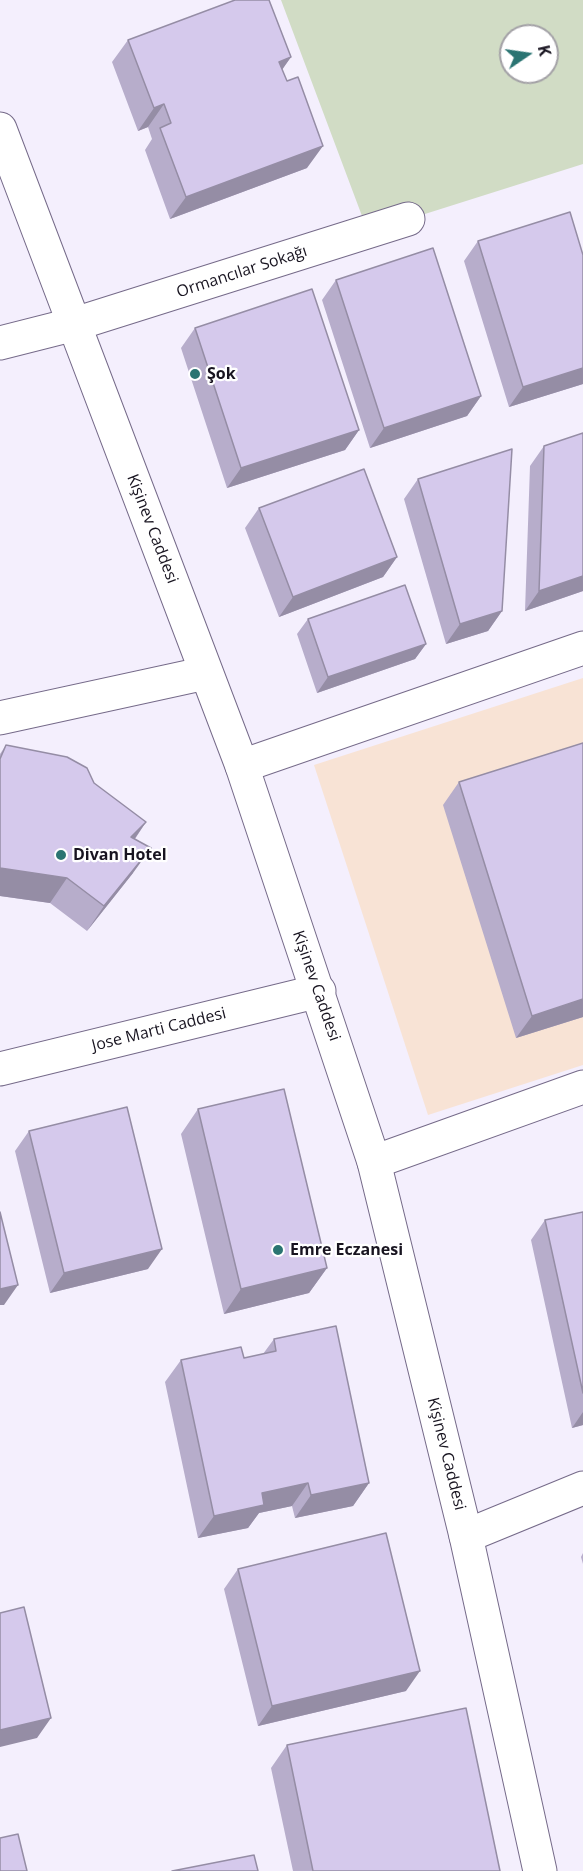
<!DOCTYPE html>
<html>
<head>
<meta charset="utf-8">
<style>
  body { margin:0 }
  #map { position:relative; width:583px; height:1871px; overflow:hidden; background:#f4effd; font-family:"Open Sans",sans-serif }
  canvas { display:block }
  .north { position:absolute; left:499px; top:24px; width:60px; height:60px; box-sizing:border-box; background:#fff; border:2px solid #a3a1a6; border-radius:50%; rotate:77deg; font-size:16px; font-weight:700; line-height:24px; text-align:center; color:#181420 }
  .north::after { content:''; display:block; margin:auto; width:21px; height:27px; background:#2a7472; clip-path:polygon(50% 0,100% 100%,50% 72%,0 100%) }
</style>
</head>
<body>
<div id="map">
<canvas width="583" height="1871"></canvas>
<div class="north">K</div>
</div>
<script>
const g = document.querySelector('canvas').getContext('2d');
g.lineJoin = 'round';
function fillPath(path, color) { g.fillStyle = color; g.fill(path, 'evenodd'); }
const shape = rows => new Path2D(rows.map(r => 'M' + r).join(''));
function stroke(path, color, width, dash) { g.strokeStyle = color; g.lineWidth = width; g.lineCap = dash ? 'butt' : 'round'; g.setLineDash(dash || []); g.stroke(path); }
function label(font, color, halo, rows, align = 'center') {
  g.font = font + ' "Open Sans",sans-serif'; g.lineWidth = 4.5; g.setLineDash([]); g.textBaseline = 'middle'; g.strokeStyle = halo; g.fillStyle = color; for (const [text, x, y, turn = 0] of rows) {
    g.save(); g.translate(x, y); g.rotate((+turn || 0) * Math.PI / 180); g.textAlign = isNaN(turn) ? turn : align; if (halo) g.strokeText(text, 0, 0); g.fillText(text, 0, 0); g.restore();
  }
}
fillPath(shape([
  [583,678,583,1065,428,1115,314,765]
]), '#f8e3d5');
fillPath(shape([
  [281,0,583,0,583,164,368,232],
  [511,36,547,36,547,72,511,72]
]), '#d1dcc5');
const street = shape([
  [0,343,75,324,408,219],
  [0,718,206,673],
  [242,766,583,648],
  [0,1069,319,991],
  [374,1162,583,1087],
  [466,1536,583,1488]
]);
const secondary = shape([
  [0,129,242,766,374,1162,466,1536,540,1871]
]);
stroke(street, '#756a89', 35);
stroke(secondary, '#756a89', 35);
stroke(street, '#fff', 33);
stroke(secondary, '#fff', 33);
fillPath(shape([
  [128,40,291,57,282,69,307,168,170,219,145,150,152,139,148,127,138,131,112,62],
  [478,241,583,384,509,407,464,261],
  [336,280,481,396,467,416,370,448,322,300],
  [195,328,359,430,345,450,227,488,181,348],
  [583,433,583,591,525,611,530,466,544,446],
  [418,479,502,611,488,631,446,644,404,499],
  [259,508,397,557,383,577,279,617,245,528],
  [308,619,426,644,415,659,317,693,297,634],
  [583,743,583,1017,516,1038,443,805,459,782],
  [6,745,94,783,146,822,135,839,133,873,87,931,50,903,0,896,0,754],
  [198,1109,327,1268,309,1293,224,1314,181,1134],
  [29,1131,148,1269,50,1293,15,1151],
  [583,1212,583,1425,572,1428,531,1240,545,1220],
  [274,1339,369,1483,353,1506,295,1518,292,1506,259,1513,248,1528,198,1538,165,1382,181,1360,244,1358,263,1354],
  [583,1553,583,1564,581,1557],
  [238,1569,406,1691,258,1726,224,1589],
  [287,1745,500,1871,293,1871,271,1768]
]), '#b7adcb');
fillPath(shape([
  [291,57,275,80,279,62],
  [164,104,148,127,138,131,154,108],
  [323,146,307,168,170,219,186,197],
  [583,368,583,384,509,407,523,387],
  [481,396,467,416,370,448,384,428],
  [359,430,345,450,227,488,241,468],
  [397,557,383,577,279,617,293,597],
  [583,576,583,591,525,611,539,591],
  [502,611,488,631,446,644,460,624],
  [426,644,415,659,317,693,328,677],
  [146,822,129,847,131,837],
  [151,848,133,873,87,931,104,906],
  [0,868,67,878,50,903,0,896],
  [583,999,583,1017,516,1038,532,1016],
  [162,1249,148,1269,50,1293,64,1273],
  [327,1268,309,1293,224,1314,241,1289],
  [18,1285,4,1305,0,1305,0,1289],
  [583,1412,583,1425,572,1428],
  [308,1483,292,1506,259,1513,248,1528,198,1538,214,1516,262,1493],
  [369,1483,353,1506,295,1518,311,1495],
  [420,1671,406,1691,258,1726,272,1706],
  [51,1718,37,1738,0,1747,0,1730]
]), '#958da5');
const building = shape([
  [235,0,269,0,291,57,279,62,287,81,298,77,323,146,186,197,160,128,171,123,164,104,154,108,128,40,235,0],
  [570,212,583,255,583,368,523,387,478,241,570,212],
  [433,248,481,396,384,428,336,280,433,248],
  [312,289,359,430,241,468,195,328,312,289],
  [583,433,583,576,539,591,544,446,583,433],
  [512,449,502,611,460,624,418,479,512,449],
  [364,469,397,557,293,597,259,508,364,469],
  [405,585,426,644,328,677,308,619,405,585],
  [583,743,583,999,532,1016,459,782,583,743],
  [6,745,67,757,87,768,94,783,146,822,131,837,151,848,104,906,67,878,0,868,0,759,6,745],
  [284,1089,327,1268,241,1289,198,1109,284,1089],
  [127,1107,162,1249,64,1273,29,1131,127,1107],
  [0,1212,18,1285,0,1289,0,1212],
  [583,1212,583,1393,545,1220,583,1212],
  [336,1326,369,1483,311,1495,308,1483,262,1493,264,1505,214,1516,181,1360,241,1347,244,1358,276,1351,274,1339,336,1326],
  [386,1533,420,1671,272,1706,238,1569,386,1533],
  [24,1607,51,1718,0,1730,0,1613,24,1607],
  [466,1708,500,1871,313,1871,287,1745,466,1708],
  [18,1834,27,1871,0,1871,0,1838,18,1834],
  [254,1855,258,1871,172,1871,254,1855]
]);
fillPath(building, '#d5c9ec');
stroke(building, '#958da5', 1.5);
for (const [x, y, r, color] of [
  [195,374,6,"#2a7472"],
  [61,855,6,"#2a7472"],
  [278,1250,6,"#2a7472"]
]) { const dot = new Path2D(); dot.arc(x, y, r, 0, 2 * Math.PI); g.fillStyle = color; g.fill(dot); stroke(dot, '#fff', 2); }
label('16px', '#181420', '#fff', [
  ["Ormancılar Sokağı",242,272,-18],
  ["Kişinev Caddesi",152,529,69],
  ["Kişinev Caddesi",316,986,71],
  ["Jose Marti Caddesi",159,1030,-14],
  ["Kişinev Caddesi",446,1454,76]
]);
label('bold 16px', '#181420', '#fff', [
  ["Şok",207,374],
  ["Divan Hotel",73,855],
  ["Emre Eczanesi",290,1250]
], 'left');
</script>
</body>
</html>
